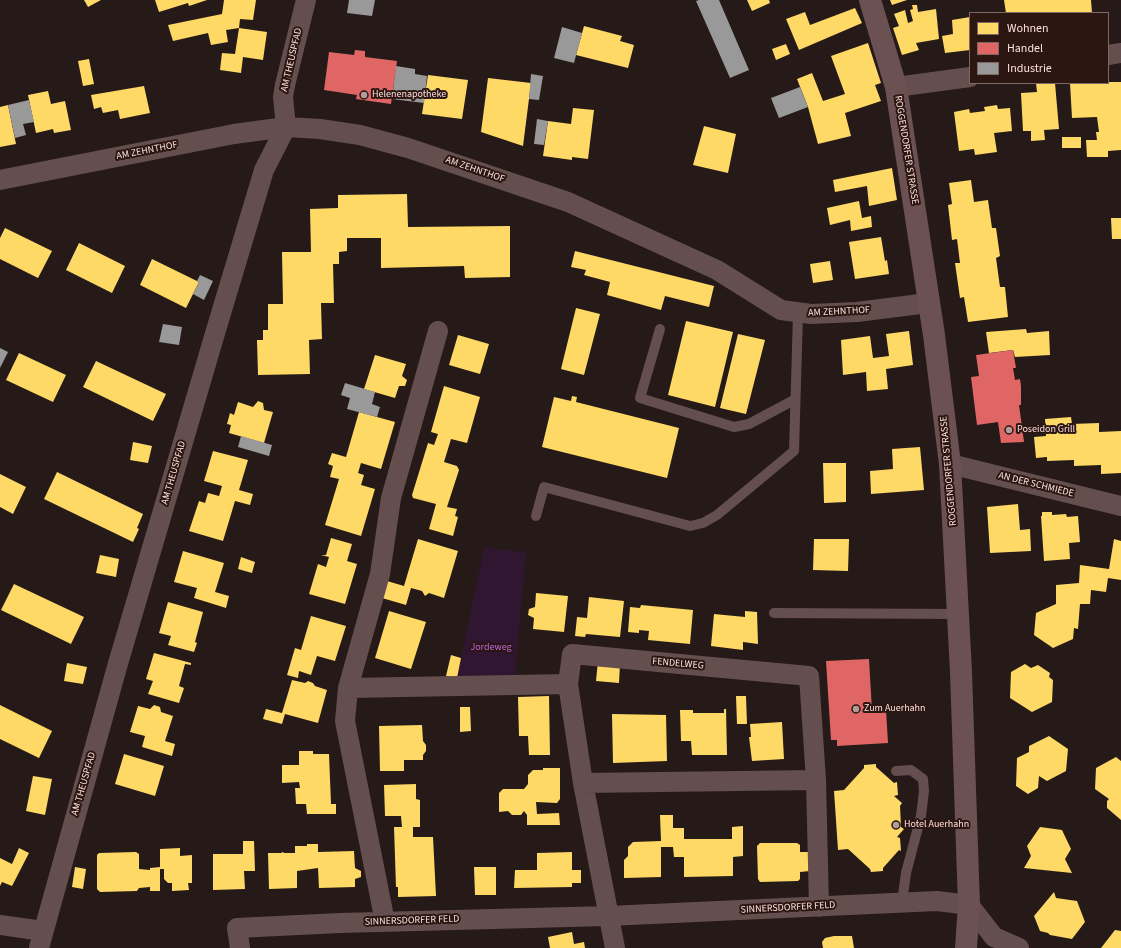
<!DOCTYPE html>
<html>
<head>
<meta charset="utf-8">
<style>
  body { margin:0 }
  #map { position:relative; width:1121px; height:948px; overflow:hidden; background:#251a18; font-family:"Source Sans 3",sans-serif }
  canvas { display:block }
  .legend { position:absolute; left:969px; top:12px; width:140px; height:72px; box-sizing:border-box; background:#2b1612; border:1px solid #7f6763; margin:0; padding:5px 7px; list-style:none; font-size:12px; color:#fee0dd }
  .legend li { display:flex; align-items:center; gap:8px; height:20px }
  .legend b { width:20px; border:1px solid #7f6763 }
</style>
</head>
<body>
<div id="map">
<canvas width="1121" height="948"></canvas>
<ul class="legend">
<li><b style="height:11px;background:#ffd966"></b>Wohnen</li>
<li><b style="height:11px;background:#e06666"></b>Handel</li>
<li><b style="height:11px;background:#999"></b>Industrie</li>
</ul>
</div>
<script>
const g = document.querySelector('canvas').getContext('2d');
g.lineJoin = 'round';
function fillPath(path, color) { g.fillStyle = color; g.fill(path, 'evenodd'); }
const shape = rows => new Path2D(rows.map(r => 'M' + r).join(''));
function stroke(path, color, width, dash) { g.strokeStyle = color; g.lineWidth = width; g.lineCap = dash ? 'butt' : 'round'; g.setLineDash(dash || []); g.stroke(path); }
function label(font, color, halo, rows, align = 'center') {
  g.font = font + ' "Source Sans 3",sans-serif'; g.lineWidth = 4; g.setLineDash([]); g.textBaseline = 'middle'; g.strokeStyle = halo; g.fillStyle = color; for (const [text, x, y, turn = 0] of rows) {
    g.save(); g.translate(x, y); g.rotate((+turn || 0) * Math.PI / 180); g.textAlign = isNaN(turn) ? turn : align; if (halo) g.strokeText(text, 0, 0); g.fillText(text, 0, 0); g.restore();
  }
}
fillPath(shape([
  [484,548,526,552,515,677,457,678]
]), '#301631');
fillPath(shape([
  [84,0,101,0,88,7],
  [155,0,207,0,189,6,188,3,159,12],
  [224,0,256,0,253,20,240,19,239,28,267,32,263,60,243,57,241,73,220,70,222,53,235,54,239,28,226,30,228,42,211,45,208,33,173,41,168,25,222,14],
  [747,0,769,0,770,3,752,11],
  [890,0,907,0,892,5],
  [1004,0,1091,0,1092,13,1006,13],
  [912,5,917,5,918,12,936,9,939,39,916,43,919,50,902,55,893,28,899,26,894,14,905,10,908,23,913,21,910,10,913,9],
  [855,8,862,23,799,50,786,19,805,12,810,25],
  [970,17,970,50,945,53,942,36,953,34,952,20],
  [584,26,622,36,620,41,634,45,628,68,576,55],
  [868,43,881,83,875,85,881,101,845,113,851,136,818,144,808,107,797,79,812,73,823,101,845,94,831,56],
  [786,44,790,54,776,60,772,49],
  [89,59,94,84,83,86,78,61],
  [428,75,468,80,462,119,422,114],
  [488,78,531,83,523,146,481,132],
  [1108,82,1121,82,1121,150,1108,151,1108,157,1087,157,1086,140,1097,140,1096,132,1099,132,1097,117,1072,118,1070,83],
  [1036,83,1055,83,1059,129,1044,130,1045,140,1031,141,1031,131,1023,131,1021,93,1037,92],
  [144,86,150,113,120,119,118,110,103,113,101,107,94,109,91,95],
  [48,91,51,104,65,101,71,130,54,133,53,129,36,133,28,95],
  [8,105,16,144,0,147,0,107],
  [997,105,998,109,1010,108,1012,131,994,133,997,152,975,155,974,149,959,151,954,112,969,109,970,113,985,111,984,107],
  [573,108,594,110,588,159,572,157,572,160,543,156,548,121,571,124],
  [704,126,736,134,728,173,693,165],
  [1062,137,1081,137,1081,148,1062,148],
  [892,168,897,200,869,206,867,186,835,192,833,180],
  [971,180,974,202,988,200,992,228,996,228,1000,256,996,258,1000,287,1005,287,1008,317,968,322,964,297,960,298,955,263,960,263,957,239,952,240,948,205,952,204,949,183],
  [407,194,408,227,510,226,510,277,465,278,464,266,381,268,381,238,347,238,347,251,339,252,339,264,333,264,334,303,321,303,322,339,309,340,310,374,258,375,257,340,263,340,263,330,268,330,268,304,283,304,282,252,311,252,310,209,338,208,338,195],
  [859,201,862,218,871,216,872,227,851,231,850,220,830,225,827,208],
  [1111,218,1121,218,1121,239,1112,239],
  [5,228,52,251,38,278,0,259,0,238],
  [881,237,885,261,887,260,889,274,855,279,849,242],
  [79,243,125,266,112,293,66,270],
  [575,251,714,286,709,307,665,296,661,310,607,295,610,282,584,275,586,270,571,267],
  [152,259,199,282,186,308,140,285],
  [830,261,833,280,813,283,810,264],
  [576,308,600,314,584,375,561,369],
  [686,321,733,332,715,407,668,395],
  [1026,329,1027,333,1049,331,1050,355,1015,357,1013,350,989,353,986,332],
  [909,331,913,365,886,369,888,389,867,391,866,372,843,375,841,340,870,336,873,358,889,356,886,334],
  [738,334,765,340,746,414,720,408],
  [458,335,489,344,480,374,449,365],
  [19,353,66,375,53,402,6,380],
  [375,355,406,364,402,376,407,380,405,386,399,386,395,398,364,389],
  [96,361,166,394,153,421,83,387],
  [444,386,480,397,467,443,451,439,444,462,457,466,459,470,447,507,457,509,455,516,458,517,453,536,429,529,436,504,413,498,412,495,428,443,434,445,438,434,431,432],
  [572,396,577,397,576,402,679,428,667,478,542,447,554,397,571,401],
  [258,401,263,403,264,410,273,412,264,443,229,433,231,425,227,424,230,413,234,415,238,402,253,407],
  [359,412,395,422,381,469,361,463,358,473,364,475,361,485,375,489,361,536,325,525,339,479,330,477,333,466,328,464,332,453,346,457],
  [1071,417,1072,424,1099,423,1099,432,1121,431,1121,473,1101,474,1101,465,1074,466,1074,460,1047,461,1047,457,1036,458,1034,437,1046,436,1045,419],
  [133,442,152,446,148,463,130,460],
  [920,447,924,490,871,494,870,471,893,469,892,449],
  [213,451,248,460,239,490,253,494,250,505,235,501,223,541,189,531,199,501,205,503,208,493,219,496,222,486,204,481],
  [823,463,846,463,846,502,824,503],
  [57,472,143,514,137,528,139,529,133,542,44,499],
  [0,474,26,487,13,514,0,507],
  [1018,504,1020,530,1030,529,1031,551,990,553,987,507],
  [1042,512,1052,512,1052,515,1066,514,1067,517,1078,516,1080,542,1069,543,1070,559,1044,561,1041,516,1042,516],
  [331,538,352,544,347,561,357,564,345,604,309,594,318,564,326,567,329,557,321,555,326,555],
  [418,539,458,551,444,598,429,593,425,596,422,591,411,588,406,605,382,598,387,581,404,586],
  [814,539,849,539,848,571,813,570],
  [1114,539,1121,541,1121,580,1108,578,1106,592,1091,590,1090,604,1080,604,1078,629,1074,628,1073,639,1053,648,1034,635,1036,613,1056,604,1056,585,1079,583,1080,565,1109,569],
  [183,551,224,563,215,592,229,596,226,608,194,598,197,588,174,582],
  [100,555,119,559,116,577,96,573],
  [241,557,255,562,252,573,238,569],
  [14,584,84,617,71,644,1,610],
  [536,593,568,596,564,632,533,629,534,618,528,615,529,609,535,607],
  [589,597,624,601,620,637,586,634,585,637,575,636,577,617,587,618],
  [168,602,203,612,195,642,197,643,194,652,168,645,171,636,159,633],
  [641,605,693,610,690,644,648,640,649,631,639,630,639,633,628,632,630,607,640,608],
  [389,611,426,622,411,669,375,658],
  [745,611,757,612,758,644,743,642,743,650,711,646,714,614,745,617],
  [311,616,346,626,335,661,317,656,311,675,299,671,298,678,287,675,295,648,301,650],
  [154,653,191,663,191,665,185,664,179,686,184,688,179,703,148,694,153,681,146,679],
  [451,655,461,658,457,678,446,676],
  [598,661,620,664,619,683,596,681],
  [67,663,87,667,83,684,64,681],
  [1025,664,1031,668,1038,665,1050,673,1049,677,1053,680,1052,702,1032,712,1010,698,1011,672],
  [292,680,305,683,308,681,313,683,315,686,327,690,318,723,285,714,282,724,263,719,266,709,282,713],
  [549,696,550,755,529,755,528,736,519,736,518,697],
  [736,696,746,696,747,724,737,724],
  [0,705,52,731,39,758,0,739],
  [154,705,160,707,161,712,173,716,165,741,175,744,172,756,142,747,145,736,130,732,138,706,150,709],
  [460,707,470,707,471,731,460,732],
  [724,709,726,709,727,755,692,755,691,741,681,741,680,710,693,710,693,713,724,713],
  [612,714,666,715,667,761,613,763],
  [782,722,784,759,752,761,749,737,751,737,750,724],
  [422,725,423,741,426,745,426,751,423,755,423,760,404,760,404,771,380,771,379,726],
  [1049,736,1068,749,1066,771,1047,781,1039,776,1038,788,1028,794,1016,786,1017,758,1029,752,1029,746],
  [299,751,313,751,313,754,329,754,331,804,336,804,336,814,307,814,306,804,296,804,295,788,300,788,299,782,282,783,282,765,299,765],
  [124,754,164,766,155,796,115,784],
  [1116,757,1121,761,1121,820,1107,808,1107,801,1109,799,1095,789,1096,768],
  [876,764,876,767,894,783,897,782,898,795,894,796,902,803,900,806,901,827,904,829,897,837,900,838,901,851,899,850,883,868,883,871,871,872,870,869,848,849,838,850,834,791,844,790,864,768,864,765],
  [543,768,560,768,560,799,557,803,536,802,537,814,559,813,560,825,527,825,527,815,524,811,521,815,512,815,508,811,499,812,499,793,503,789,524,789,528,784,528,775,533,770,543,770],
  [33,776,52,779,45,815,26,811],
  [416,784,416,799,420,800,420,827,413,827,413,837,433,837,436,896,398,897,398,887,396,887,394,827,402,827,401,816,385,816,384,785],
  [660,815,673,815,673,828,684,828,684,839,732,839,732,827,743,826,743,856,733,857,733,876,684,877,684,857,674,857,673,847,661,847,661,877,624,878,624,860,628,856,628,847,633,842,661,841],
  [1040,827,1062,830,1071,849,1065,859,1072,873,1024,868,1031,856,1027,846],
  [243,841,254,841,255,871,244,871,245,889,213,890,213,854,243,854],
  [760,843,797,843,800,845,800,852,810,852,810,871,800,872,800,879,798,881,760,882,758,879,757,846],
  [307,844,318,844,318,852,354,851,355,868,361,871,361,877,355,879,355,887,319,888,318,868,297,871,297,888,269,889,268,853,281,853,283,852,284,853,295,853,295,846,307,846],
  [19,848,29,853,12,886,2,882,0,886,0,858,12,864],
  [180,848,180,856,192,855,192,883,188,883,189,890,172,891,172,883,168,883,164,879,164,869,160,869,160,849],
  [136,852,139,854,139,869,150,870,150,868,160,867,160,891,150,891,150,887,139,888,137,891,100,892,97,889,97,855,99,853],
  [572,852,572,870,581,870,581,883,572,883,572,887,514,888,515,870,537,870,537,853],
  [75,867,86,869,83,889,72,887],
  [474,867,496,867,496,895,475,895],
  [1054,892,1056,898,1077,901,1085,922,1072,939,1050,935,1048,933,1040,931,1034,916],
  [1115,930,1121,931,1121,948,1101,948],
  [572,932,574,944,584,942,585,948,550,948,548,937],
  [834,936,852,936,854,948,823,948,822,942,825,938]
]), '#ffd966');
fillPath(shape([
  [355,50,365,51,365,57,397,61,391,104,356,99,357,95,324,90,329,52,354,55],
  [1013,350,1016,368,1013,368,1015,380,1020,379,1021,386,1021,405,1019,405,1024,442,1001,443,998,422,977,425,971,377,979,376,976,355],
  [869,659,872,711,886,710,888,743,837,746,837,740,831,740,826,661]
]), '#e06666');
fillPath(shape([
  [349,0,375,0,372,16,347,13],
  [699,0,719,0,749,70,730,78,696,1],
  [562,27,582,33,574,63,554,58],
  [396,66,415,69,415,74,427,76,424,103,392,99],
  [531,74,543,76,539,100,529,99],
  [800,87,808,107,779,118,771,98],
  [29,100,34,122,23,124,26,135,15,138,8,105],
  [537,119,548,121,544,145,534,144],
  [200,275,213,281,204,300,193,294,199,282,197,281],
  [163,324,182,327,179,345,159,342],
  [0,348,8,352,0,368],
  [345,383,375,392,372,404,380,407,377,417,347,409,350,398,341,395],
  [241,436,272,445,269,456,238,447]
]), '#999');
stroke(shape([
  [660,329,640,398,734,427,749,424,794,400],
  [536,516,544,487,690,526,703,523,717,515,794,451,798,314],
  [774,613,959,614],
  [896,771,911,770,923,779,924,791,921,816,906,873,902,903]
]), '#654e4e', 10);
stroke(shape([
  [1108,55,1121,53],
  [896,87,970,77],
  [0,180,234,134,286,127,320,129,360,135,408,148,568,202,717,270,781,310,811,314,857,312,928,303],
  [950,464,1121,506],
  [348,688,568,684],
  [583,783,816,780],
  [385,922,345,721,348,688,380,574,391,498,438,331],
  [0,925,43,931],
  [39,948,117,667,216,330,264,170,286,127,283,97,285,85,306,0],
  [240,948,237,928,340,923,608,916,937,901,969,905,994,937,1019,948],
  [615,948,583,783,568,684,572,654,809,676,816,780,819,907]
]), '#654e4e', 20);
stroke(shape([
  [870,0,896,87,934,335,950,464,961,672,969,905,966,948]
]), '#6b5151', 22);
for (const [x, y, r, color] of [
  [364,95,4,"#b29b98"],
  [1009,430,4,"#b29b98"],
  [856,709,4,"#b29b98"],
  [896,825,4,"#b29b98"]
]) { const dot = new Path2D(); dot.arc(x, y, r, 0, 2 * Math.PI); g.fillStyle = color; g.fill(dot); stroke(dot, '#2b1612', 1.5); }
label('10px', '#fee0dd', '#2b1612', [
  ["AM THEUSPFAD",292,60,-77],
  ["ROGGENDORFER STRASSE",906,150,81],
  ["AM ZEHNTHOF",147,151,-11],
  ["AM ZEHNTHOF",475,170,19],
  ["AM ZEHNTHOF",839,312,-3],
  ["ROGGENDORFER STRASSE",949,471,-95],
  ["AM THEUSPFAD",174,473,-74],
  ["AN DER SCHMIEDE",1036,485,14],
  ["FENDELWEG",678,664,5],
  ["AM THEUSPFAD",84,784,-74],
  ["SINNERSDORFER FELD",788,908,-3],
  ["SINNERSDORFER FELD",412,921,-2]
]);
label('10px', '#fee0dd', '#2b1612', [
  ["Helenenapotheke",372,95],
  ["Poseidon Grill",1017,430],
  ["Zum Auerhahn",864,709],
  ["Hotel Auerhahn",904,825]
], 'left');
label('10px', '#bc6add', '#2b1612', [
  ["Jordeweg",491,648]
]);
</script>
</body>
</html>
